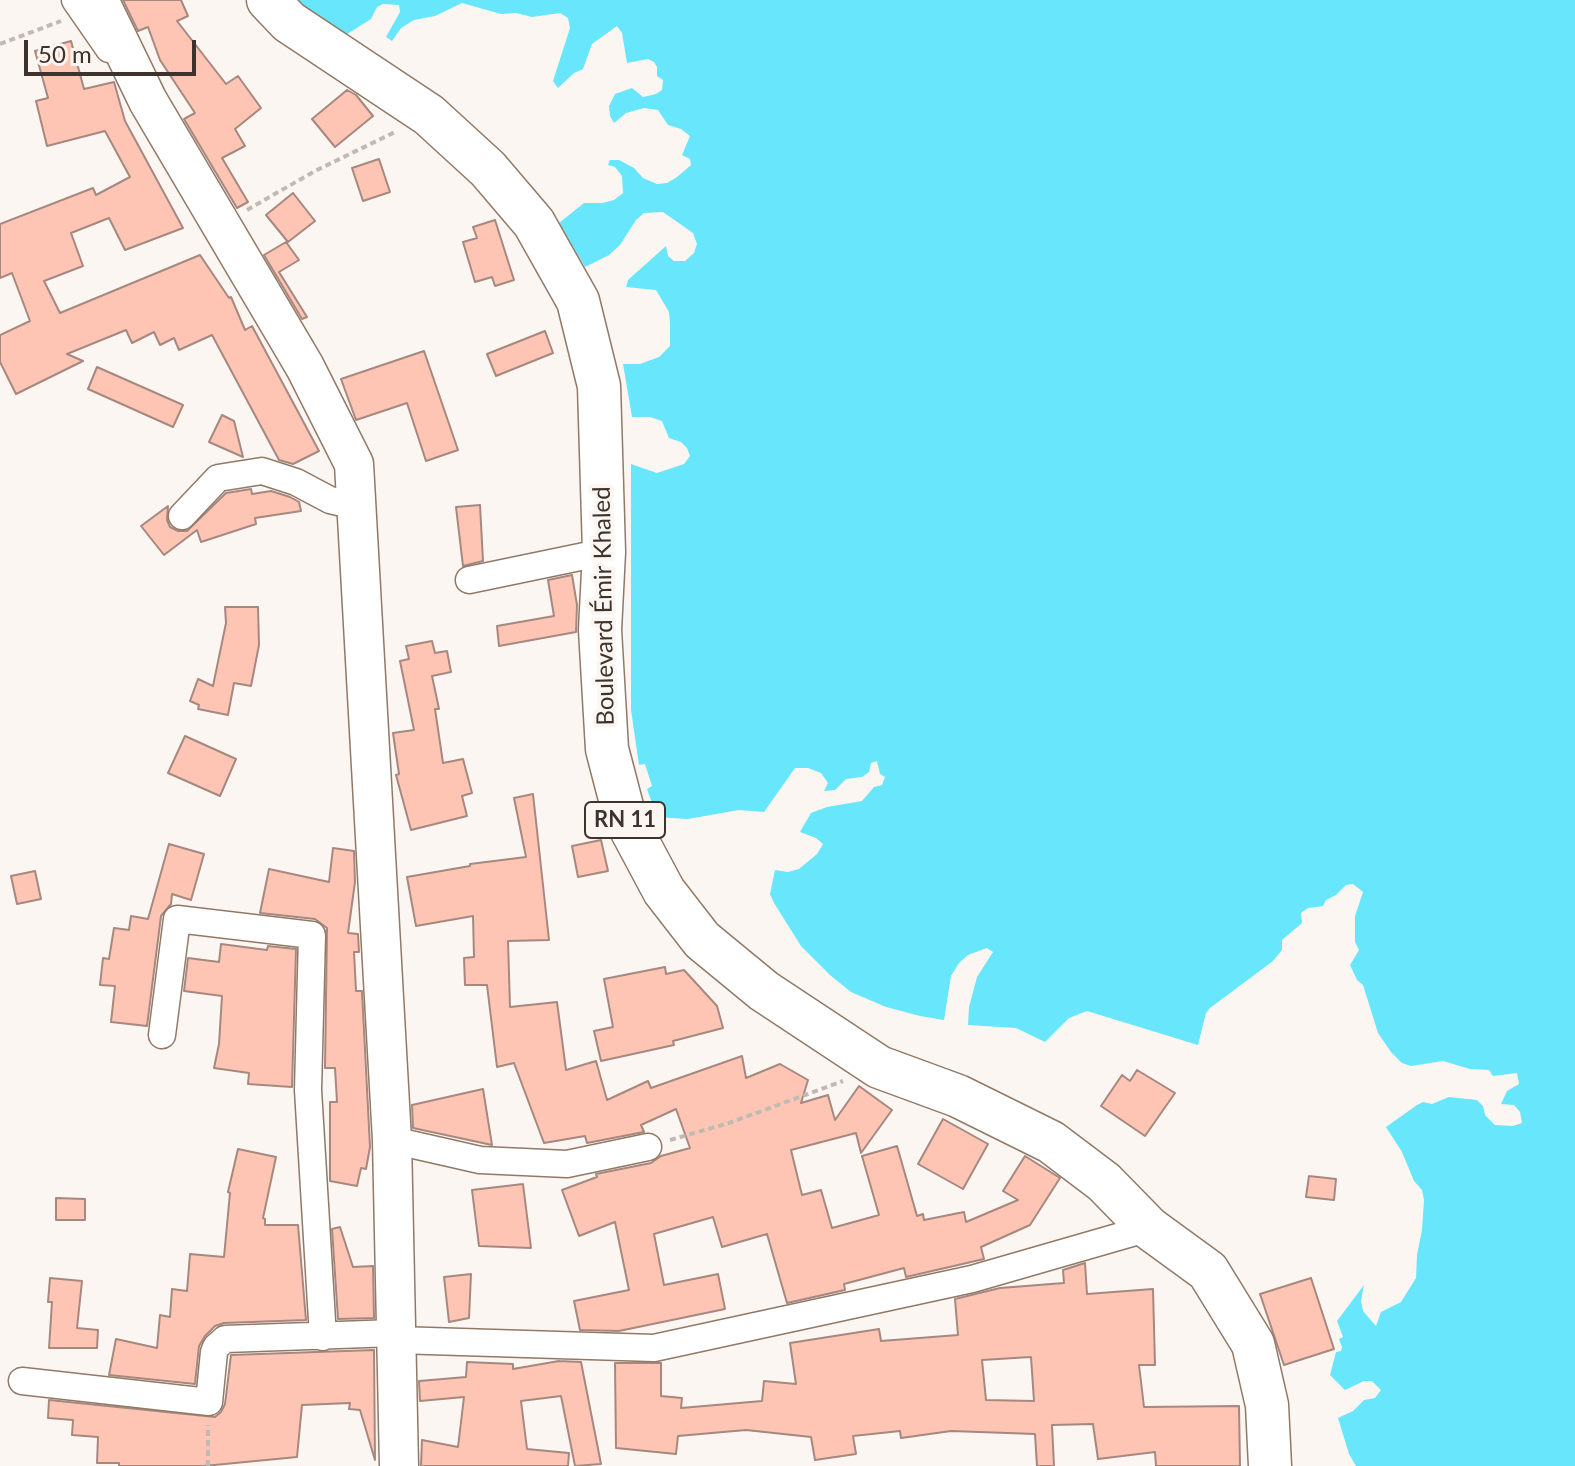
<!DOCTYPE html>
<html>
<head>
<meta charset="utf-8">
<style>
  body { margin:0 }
  #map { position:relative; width:1575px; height:1466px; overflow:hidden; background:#fcf6f2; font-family:Lato,sans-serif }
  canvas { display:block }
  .scale { position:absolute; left:24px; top:40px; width:172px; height:36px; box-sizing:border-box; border:4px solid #3e332c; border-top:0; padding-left:10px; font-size:24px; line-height:28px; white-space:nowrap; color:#3e332c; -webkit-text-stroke:6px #fcf6f2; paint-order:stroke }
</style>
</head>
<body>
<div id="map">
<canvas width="1575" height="1466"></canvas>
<div class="scale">50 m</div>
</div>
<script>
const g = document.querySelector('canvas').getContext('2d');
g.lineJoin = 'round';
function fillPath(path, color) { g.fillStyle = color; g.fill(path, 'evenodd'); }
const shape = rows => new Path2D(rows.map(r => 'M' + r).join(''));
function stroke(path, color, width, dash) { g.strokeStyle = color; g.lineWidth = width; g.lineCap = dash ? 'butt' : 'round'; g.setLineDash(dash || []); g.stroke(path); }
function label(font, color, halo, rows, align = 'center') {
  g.font = font + ' Lato,sans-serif'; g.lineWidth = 8; g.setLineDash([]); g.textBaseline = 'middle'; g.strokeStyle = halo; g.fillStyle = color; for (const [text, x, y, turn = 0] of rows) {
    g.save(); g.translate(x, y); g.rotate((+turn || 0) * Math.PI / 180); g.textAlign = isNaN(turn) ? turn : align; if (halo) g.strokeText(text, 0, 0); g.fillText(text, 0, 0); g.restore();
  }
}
fillPath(shape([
  [294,0,1575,0,1575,1466,1356,1466,1349,1454,1338,1418,1353,1411,1364,1400,1375,1398,1381,1390,1372,1381,1364,1381,1345,1390,1330,1375,1336,1352,1341,1351,1342,1347,1339,1339,1343,1337,1337,1321,1364,1285,1361,1301,1363,1311,1376,1326,1381,1312,1401,1302,1416,1278,1417,1255,1422,1230,1424,1200,1422,1190,1414,1181,1402,1152,1386,1127,1417,1105,1423,1102,1432,1104,1449,1097,1477,1100,1483,1106,1485,1115,1495,1125,1513,1126,1522,1123,1520,1112,1514,1105,1501,1104,1507,1091,1519,1084,1517,1073,1493,1076,1489,1070,1470,1069,1443,1061,1411,1066,1402,1063,1391,1052,1378,1033,1363,985,1357,980,1350,965,1359,950,1355,942,1355,916,1363,892,1353,884,1346,885,1336,895,1326,900,1323,906,1308,908,1301,913,1302,923,1282,940,1282,950,1273,961,1210,1008,1206,1013,1198,1045,1087,1011,1069,1018,1045,1042,1016,1028,968,1025,969,1007,977,977,993,952,987,948,968,955,959,963,951,976,944,1020,920,1016,886,1007,851,992,830,975,801,946,774,903,770,894,775,870,788,872,799,869,817,854,823,844,816,838,800,832,811,813,827,807,862,801,874,787,882,785,885,777,880,774,877,761,871,763,869,772,862,777,846,779,835,790,824,791,828,783,821,773,808,768,795,768,764,812,739,810,688,819,657,817,647,789,652,786,645,764,639,765,631,710,631,464,657,473,684,464,690,456,687,448,681,442,669,438,662,421,650,417,632,417,623,364,640,364,659,357,670,346,670,323,669,312,656,290,626,287,628,280,666,246,668,256,674,261,685,261,694,253,697,244,693,233,663,212,644,213,636,220,620,245,609,255,585,267,559,223,584,203,602,203,614,200,623,193,622,176,615,167,608,165,610,160,619,160,634,168,643,178,657,184,667,183,677,177,691,165,690,159,682,155,690,136,681,129,668,125,658,110,644,108,626,113,614,123,610,116,609,106,615,94,632,88,643,97,656,94,662,90,663,80,657,76,657,67,654,62,648,59,627,63,622,33,617,26,592,44,583,69,574,73,558,88,553,81,570,28,568,18,560,13,532,17,516,13,501,14,462,3,435,16,414,20,401,28,392,41,386,37,400,12,399,5,383,4,377,7,371,19,344,36]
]), '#68e6fb');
const building = shape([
  [123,0,181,0,188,16,177,21,226,84,238,76,261,108,235,129,245,146,222,158,248,202,237,208,184,119,195,113,160,60,148,27,138,31,123,0],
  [71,41,84,89,114,82,125,121,183,228,125,250,109,218,71,233,83,266,44,281,60,313,200,255,229,298,231,297,245,330,252,326,319,451,293,464,279,460,212,335,179,350,174,338,160,345,154,332,132,343,126,330,67,354,83,361,16,394,0,362,0,335,30,321,12,273,0,278,0,224,93,188,96,195,130,177,105,131,47,146,36,101,48,98,35,51,71,41],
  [347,90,356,95,373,116,335,147,312,119,347,90],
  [379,159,390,192,363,201,352,168,379,159],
  [293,193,315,221,288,242,266,215,293,193],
  [495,220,514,280,495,286,492,277,475,282,463,242,477,238,473,227,495,220],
  [286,242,299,260,279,272,307,317,302,319,264,255,286,242],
  [545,331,553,353,496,376,487,354,545,331],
  [424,351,458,450,426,461,407,403,356,420,341,379,424,351],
  [97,367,183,405,173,427,88,389,97,367],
  [222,415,234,421,243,457,209,442,222,415],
  [251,489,252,494,271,491,290,497,299,502,301,511,255,518,256,524,201,542,197,530,164,555,141,526,168,506,167,520,170,527,178,531,187,531,226,493,251,489],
  [480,505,483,561,463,566,456,507,480,505],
  [572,575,577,605,576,632,499,646,497,626,554,616,548,580,572,575],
  [225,607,258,607,259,645,251,686,234,683,228,715,198,709,199,705,190,701,198,679,213,686,226,623,225,607],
  [432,641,435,653,447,651,451,672,432,676,439,709,435,709,443,763,463,759,472,793,462,796,467,816,411,830,396,775,399,774,393,733,414,730,400,661,409,659,406,646,432,641],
  [185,736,236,759,220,796,168,773,185,736],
  [533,794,549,940,508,941,510,1007,557,1002,566,1070,596,1061,607,1100,648,1081,651,1088,742,1056,746,1078,780,1064,808,1080,801,1103,828,1095,835,1120,859,1086,892,1110,861,1153,856,1133,791,1150,802,1195,821,1190,832,1228,879,1215,862,1156,897,1146,917,1216,923,1214,924,1220,964,1212,966,1222,1018,1200,1003,1191,1025,1156,1060,1178,1030,1225,981,1247,984,1259,906,1277,904,1268,844,1284,845,1290,787,1303,767,1234,722,1247,713,1217,654,1234,664,1285,718,1274,725,1309,619,1331,580,1330,574,1301,629,1290,615,1222,579,1236,562,1190,597,1177,596,1174,651,1163,661,1156,690,1148,676,1109,641,1125,644,1132,587,1143,585,1136,544,1143,514,1063,497,1067,487,985,465,985,464,958,474,957,473,916,416,926,407,877,470,866,470,864,526,857,514,798,533,794],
  [601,840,608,871,578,877,572,846,601,840],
  [169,844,204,854,191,900,172,894,171,904,161,916,147,1026,111,1022,115,986,100,985,103,958,109,959,114,928,129,930,131,916,148,919,169,844],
  [333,848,354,851,355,882,348,933,358,934,359,952,354,952,356,991,362,991,370,1147,366,1169,361,1168,357,1186,330,1181,330,1102,337,1102,335,1068,325,1068,327,928,315,919,260,913,269,869,329,882,333,848],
  [35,871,41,899,17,904,11,876,35,871],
  [221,944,267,950,268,946,296,949,292,1087,248,1084,249,1073,214,1068,219,1044,222,996,184,991,188,958,219,962,221,944],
  [665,967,666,974,684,970,717,1006,723,1028,673,1041,674,1045,601,1061,594,1031,613,1027,604,979,665,967],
  [1137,1070,1175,1093,1145,1136,1101,1106,1122,1075,1130,1081,1137,1070],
  [483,1089,492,1145,413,1128,412,1105,483,1089],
  [943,1119,988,1144,963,1189,918,1164,943,1119],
  [238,1149,276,1157,263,1218,265,1219,265,1225,298,1225,306,1320,224,1323,215,1326,205,1336,199,1346,195,1384,109,1375,116,1339,157,1348,160,1315,170,1317,172,1289,187,1291,190,1254,224,1257,230,1193,228,1192,238,1149],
  [1309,1176,1336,1179,1334,1200,1306,1197,1309,1176],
  [523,1184,531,1248,479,1246,472,1190,523,1184],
  [56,1198,85,1199,85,1220,56,1220,56,1198],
  [340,1227,353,1267,373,1266,374,1318,338,1319,332,1229,340,1227],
  [1085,1263,1087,1294,1153,1289,1155,1365,1139,1365,1144,1407,1239,1406,1240,1466,1156,1466,1155,1452,1098,1459,1093,1424,1052,1425,1054,1466,1037,1466,1035,1434,951,1431,901,1438,900,1431,853,1436,856,1454,815,1460,811,1437,746,1430,678,1436,676,1454,616,1448,615,1363,661,1363,661,1396,682,1398,681,1408,762,1401,764,1381,796,1384,790,1343,879,1329,881,1341,958,1335,955,1299,1000,1288,1064,1283,1063,1270,1085,1263],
  [1031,1357,1034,1401,986,1400,982,1360,1031,1357],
  [471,1274,469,1318,449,1322,444,1277,471,1274],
  [50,1278,82,1281,77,1328,98,1330,97,1348,49,1348,52,1302,48,1302,50,1278],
  [1311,1278,1334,1349,1284,1365,1260,1294,1311,1278],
  [374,1350,375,1460,360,1410,349,1409,350,1403,302,1405,297,1457,204,1466,119,1466,119,1463,97,1463,98,1437,72,1435,73,1420,48,1418,49,1400,215,1417,221,1412,225,1404,231,1355,374,1350],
  [559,1361,581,1362,601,1464,575,1466,561,1396,521,1401,527,1449,569,1453,568,1466,421,1466,422,1440,458,1447,464,1397,420,1401,419,1381,466,1377,467,1362,513,1364,513,1369,559,1361]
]);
fillPath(building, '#fec5b5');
stroke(building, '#a6887f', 2);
const minor = shape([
  [75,0,109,49],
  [182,516,218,478,262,471,296,482,330,500,356,506],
  [469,580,604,552],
  [162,1035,177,919,312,935,308,1090,323,1337],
  [392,1140,480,1160,567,1164,648,1147],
  [397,1340,654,1348,972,1279,1149,1228],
  [22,1381,209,1402,214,1352,216,1347,225,1339,395,1333]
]);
const secondary = shape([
  [99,0,148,101,305,367,354,464,392,1140,399,1466]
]);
const primary = shape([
  [268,0,289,22,429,115,488,169,534,223,578,301,599,386,604,552,600,630,607,749,625,818,664,891,702,940,764,991,879,1067,958,1096,1051,1142,1104,1182,1149,1228,1208,1271,1253,1344,1267,1405,1270,1466]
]);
stroke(minor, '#917967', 29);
stroke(secondary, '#917967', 41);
stroke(primary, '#917967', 45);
stroke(shape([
  [0,44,61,21],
  [247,210,315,171,395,132],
  [670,1140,729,1123,843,1081],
  [208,1466,208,1425]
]), '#c1b9b4', 4, [6, 4]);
stroke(minor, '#fff', 26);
stroke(secondary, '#fff', 38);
stroke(primary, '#fff', 42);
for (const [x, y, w] of [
  [625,820,80]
]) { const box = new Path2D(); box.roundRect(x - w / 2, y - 18, w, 36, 6); g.fillStyle = '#fcf6f2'; g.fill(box); stroke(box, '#3e332c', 2); }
label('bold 22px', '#3e332c', null, [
  ["RN 11",625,820]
]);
label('24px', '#3e332c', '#fcf6f2', [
  ["Boulevard Émir Khaled",604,606,-91]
]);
</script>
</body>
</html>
